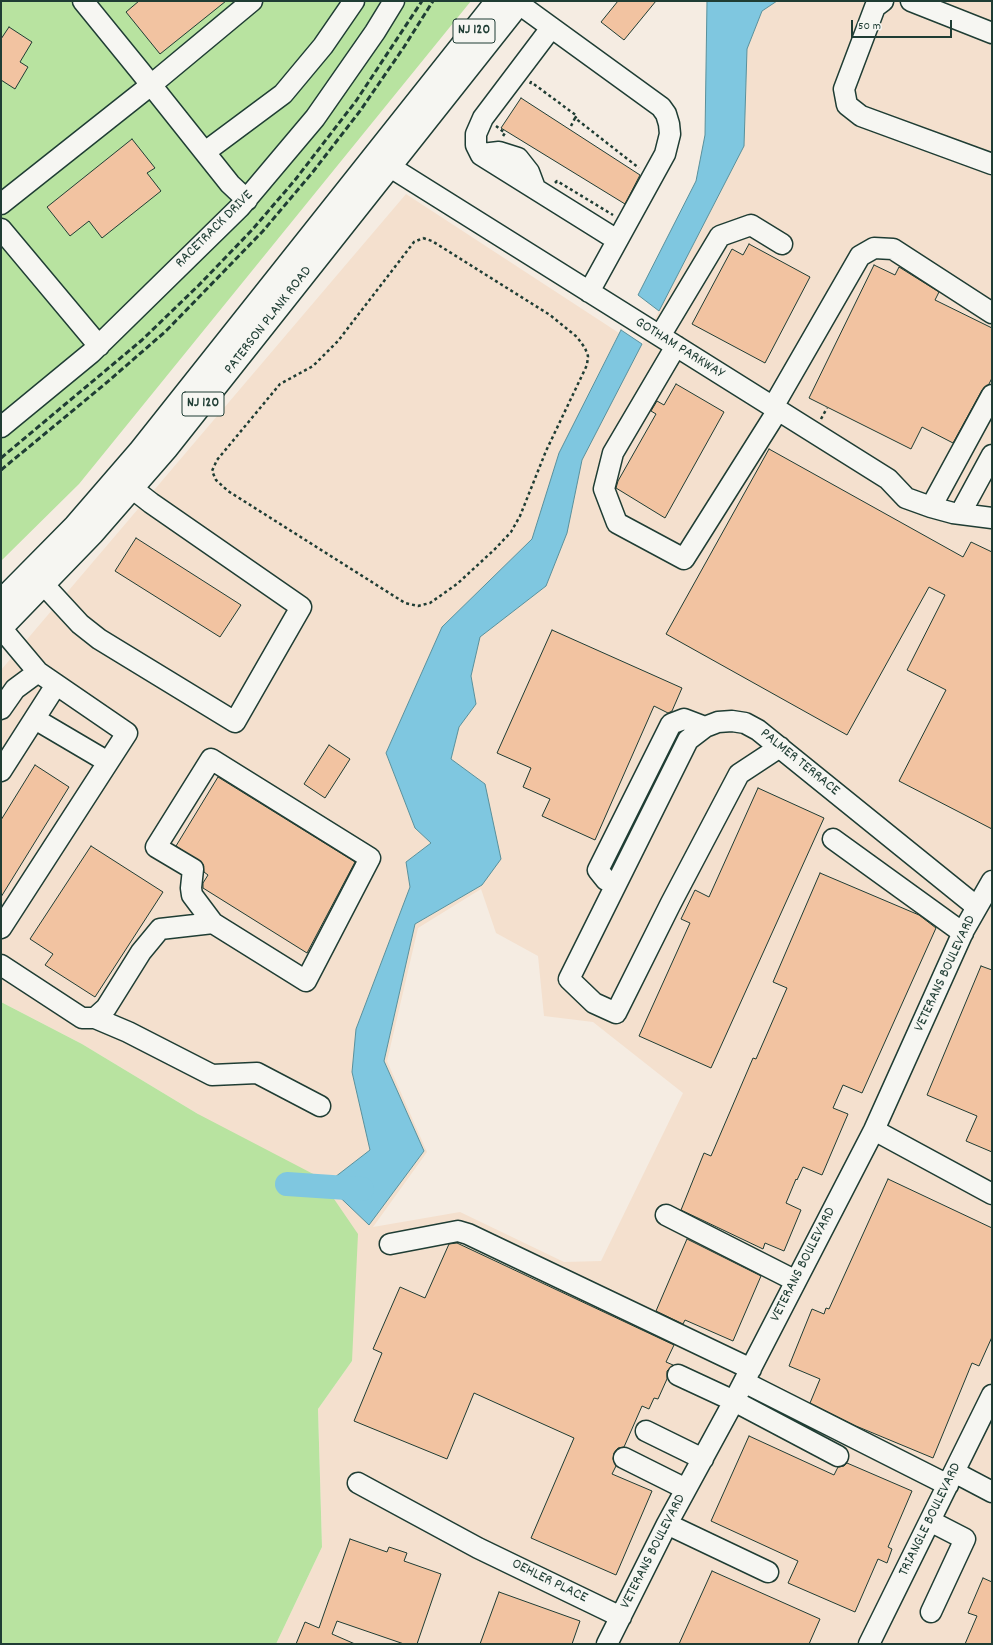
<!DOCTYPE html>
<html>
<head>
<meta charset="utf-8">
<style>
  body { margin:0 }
  #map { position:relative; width:993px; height:1645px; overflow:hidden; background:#f5ece2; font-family:Dekko,sans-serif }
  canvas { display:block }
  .frame { position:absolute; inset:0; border:2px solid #1f3d34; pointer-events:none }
  .scale { position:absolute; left:851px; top:20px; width:101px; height:18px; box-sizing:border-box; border:2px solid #1f3d34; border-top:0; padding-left:5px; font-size:12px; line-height:14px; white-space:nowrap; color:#1f3d34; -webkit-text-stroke:3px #f6f6f2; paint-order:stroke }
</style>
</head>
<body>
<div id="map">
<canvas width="993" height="1645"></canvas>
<div class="frame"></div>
<div class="scale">50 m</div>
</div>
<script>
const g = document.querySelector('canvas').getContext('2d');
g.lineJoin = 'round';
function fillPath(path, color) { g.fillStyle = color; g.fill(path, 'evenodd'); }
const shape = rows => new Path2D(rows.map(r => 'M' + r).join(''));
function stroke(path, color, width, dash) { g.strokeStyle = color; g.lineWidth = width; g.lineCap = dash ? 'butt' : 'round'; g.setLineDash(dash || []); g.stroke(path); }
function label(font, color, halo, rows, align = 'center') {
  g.font = font + ' Dekko,sans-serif'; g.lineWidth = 3; g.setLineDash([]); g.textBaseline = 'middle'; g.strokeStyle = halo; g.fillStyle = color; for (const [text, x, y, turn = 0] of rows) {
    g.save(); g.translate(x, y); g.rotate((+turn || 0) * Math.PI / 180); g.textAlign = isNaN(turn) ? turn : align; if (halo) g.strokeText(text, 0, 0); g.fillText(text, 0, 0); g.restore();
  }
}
fillPath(shape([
  [777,1,992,1,992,1644,276,1644,322,1547,318,1409,352,1361,198,1114,82,1044,1,1002,1,670,406,194,619,333,559,453,532,539,442,627,386,753,415,828,431,843,406,862,410,887,356,1029,352,1072,370,1150,326,1184,369,1224,424,1151,384,1061,415,924,482,885,485,784,451,759,459,727,476,704,471,676,480,637,546,586,567,533,582,460,744,146,747,49,762,11],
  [481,889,496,933,538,956,544,1016,593,1022,683,1093,601,1261,564,1262,460,1212,373,1227,427,1152,387,1061,418,928]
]), '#f4e0ce');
fillPath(shape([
  [1,1,471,1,79,484,1,561],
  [1,1002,82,1044,198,1114,319,1177,358,1234,352,1361,318,1409,322,1547,276,1644,1,1644]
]), '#b8e3a0');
const water = shape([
  [707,1,777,1,762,11,747,49,744,146,659,311,638,295,696,181,705,135,707,1],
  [621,330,642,344,582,460,567,533,546,586,480,637,471,676,476,704,459,727,451,759,485,784,501,859,482,885,415,924,384,1061,424,1151,369,1225,326,1184,370,1150,352,1072,356,1029,410,887,406,862,431,843,415,828,386,753,442,627,532,539,559,453,621,330]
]);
fillPath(water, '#7fc7e0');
stroke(water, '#59909b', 1);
stroke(shape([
  [287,1184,362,1189]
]), '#7fc7e0', 24);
const building = shape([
  [139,1,226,1,160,54,126,12,139,1],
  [618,1,656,1,624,40,601,22,618,1],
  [9,27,32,42,20,62,28,67,15,89,1,80,1,39,9,27],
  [521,98,640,175,625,204,501,128,521,98],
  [132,139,155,168,147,173,161,191,102,238,89,221,70,236,47,207,132,139],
  [749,244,810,277,765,363,692,324,732,249,743,255,749,244],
  [874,265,895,275,899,267,939,292,935,300,992,328,992,378,989,384,982,390,953,443,922,427,911,449,809,398,874,265],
  [676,384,724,412,665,518,616,488,618,481,656,414,651,411,657,401,664,405,676,384],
  [769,449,963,557,971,542,992,552,992,829,899,781,946,690,907,670,945,595,929,587,847,735,666,634,769,449],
  [136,538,241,605,220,637,115,571,136,538],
  [552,630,682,688,672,711,668,713,654,706,595,840,542,816,550,799,523,787,531,768,497,753,552,630],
  [329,745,350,759,325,798,304,784,329,745],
  [35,765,69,787,1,897,1,820,35,765],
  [218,777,355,862,307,953,203,888,203,883,208,875,204,872,203,864,176,846,218,777],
  [758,788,824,818,711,1068,639,1036,690,923,681,919,695,890,709,897,758,788],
  [91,846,163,892,95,997,45,965,53,954,30,939,91,846],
  [820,873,919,915,936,928,862,1093,843,1085,833,1108,848,1114,822,1175,803,1167,797,1180,796,1179,786,1203,801,1210,784,1251,765,1243,763,1249,681,1210,704,1153,711,1156,753,1058,756,1059,787,988,773,982,820,873],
  [981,966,992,970,992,1152,966,1141,977,1116,927,1095,981,966],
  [888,1179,992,1228,992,1337,979,1366,972,1363,933,1458,856,1426,810,1403,820,1379,789,1366,812,1309,824,1314,826,1308,829,1309,888,1179],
  [687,1239,761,1276,733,1341,685,1320,683,1324,656,1311,687,1239],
  [457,1243,674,1345,666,1362,673,1365,667,1371,667,1379,658,1399,654,1398,649,1409,642,1406,624,1447,618,1448,614,1453,613,1459,616,1466,612,1474,652,1491,616,1575,531,1538,574,1438,474,1393,447,1459,354,1421,382,1353,373,1349,400,1287,425,1298,449,1244,457,1243],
  [749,1436,834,1475,838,1467,844,1466,847,1463,912,1491,888,1547,892,1549,887,1563,878,1559,855,1612,788,1583,798,1561,711,1521,749,1436],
  [350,1539,387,1552,389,1547,407,1553,404,1561,441,1574,417,1644,404,1644,337,1621,332,1634,355,1644,296,1644,305,1622,319,1628,350,1539],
  [712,1571,820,1619,809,1644,679,1644,712,1571],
  [983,1578,992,1582,992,1644,965,1644,977,1616,968,1613,983,1578],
  [499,1592,580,1621,572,1644,480,1644,499,1592]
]);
fillPath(building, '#f2c3a1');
stroke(building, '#1f3d34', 1);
const minor = shape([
  [83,1,140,71,230,184,247,200],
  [883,1,875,7,844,89,847,105,861,116,992,164],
  [911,1,992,33],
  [519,4,661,107,666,114,669,124,670,134,665,154,589,292],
  [551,28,483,118,476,134,476,145,481,155,617,240],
  [205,152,283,94,323,46,354,1],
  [482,154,499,152,518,158,529,172,535,188],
  [376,158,888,479,906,498,931,507,953,513,992,518],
  [1,204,151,85,252,1],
  [1,229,99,346],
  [660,336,720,236,751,225,782,244],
  [676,346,613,453,604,489,617,523,684,559,778,410],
  [773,407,860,256,874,248,893,249,992,313],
  [1,427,91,353,240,207,315,118,375,32,394,1],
  [931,507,992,395],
  [960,514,992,455],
  [44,585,80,624,99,639,235,722,301,607,151,503,133,489],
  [1,628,38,672,127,733,1,928],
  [1,709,15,689,38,672],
  [35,719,108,762],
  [780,747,739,774,671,903,616,1013,594,1003,569,979,688,740,705,727,718,722,732,721,745,723,758,730,977,907],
  [1,771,56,685],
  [833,839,963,933],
  [616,884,606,880,598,870,671,724,684,719,705,727],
  [1,965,82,1018,95,1018,106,1008,141,952,160,929,213,923,306,981,370,858,211,759,156,847,193,869,191,888,192,895,213,923],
  [95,1018,128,1032,212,1075,257,1073,320,1106],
  [874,1130,992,1194],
  [666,1215,796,1281],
  [390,1244,458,1231,468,1234,751,1369],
  [678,1375,734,1401,838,1456],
  [744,1382,948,1485],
  [646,1431,703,1459],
  [624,1458,686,1489],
  [954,1472,992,1492],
  [358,1483,478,1548,621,1617],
  [930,1521,965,1539,931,1612],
  [667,1524,768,1572],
  [607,1644,667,1524,734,1401,874,1130,964,930,992,881],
  [869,1644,992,1395]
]);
const major = shape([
  [1,601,75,526,139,452,497,1],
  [1,628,93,533,167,448,521,1]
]);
stroke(minor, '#1f3d34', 23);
stroke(major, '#1f3d34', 25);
stroke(shape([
  [530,84,531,82,577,116,575,118],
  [496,126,505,133,503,136],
  [571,126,575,118,639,168],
  [555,183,557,181,613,215],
  [423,238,432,241,550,315,577,337,585,348,588,356,587,365,546,451,520,516,511,532,495,549,457,584,430,603,418,606,405,603,228,491,216,480,212,471,217,460,280,384,313,366,338,341,414,242,423,238],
  [821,419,827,408]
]), '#1f3d34', 2.5, [3, 3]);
stroke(minor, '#f6f6f2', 20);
stroke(major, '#f6f6f2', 22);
stroke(shape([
  [1,458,142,340,198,286,252,230,295,180,356,101,422,1],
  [1,470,105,384,166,331,263,231,312,173,360,111,404,47,433,1]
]), '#1f3d34', 3, [6, 3]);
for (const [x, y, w] of [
  [474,31,42],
  [203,404,42]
]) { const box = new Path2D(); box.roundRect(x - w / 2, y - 12, w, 24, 3); g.fillStyle = '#f6f6f2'; g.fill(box); stroke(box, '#1f3d34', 1); }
label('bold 14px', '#1f3d34', null, [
  ["NJ 120",474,31],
  ["NJ 120",203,404]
]);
label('15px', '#1f3d34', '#f6f6f2', [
  ["RACETRACK DRIVE",215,230,-45],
  ["PATERSON PLANK ROAD",269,321,-52],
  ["GOTHAM PARKWAY",679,349,32],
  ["PALMER TERRACE",799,763,39],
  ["VETERANS BOULEVARD",946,974,-65],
  ["VETERANS BOULEVARD",804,1265,-63],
  ["TRIANGLE BOULEVARD",931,1520,-64],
  ["VETERANS BOULEVARD",654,1552,-63],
  ["OEHLER PLACE",549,1582,26]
]);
</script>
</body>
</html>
